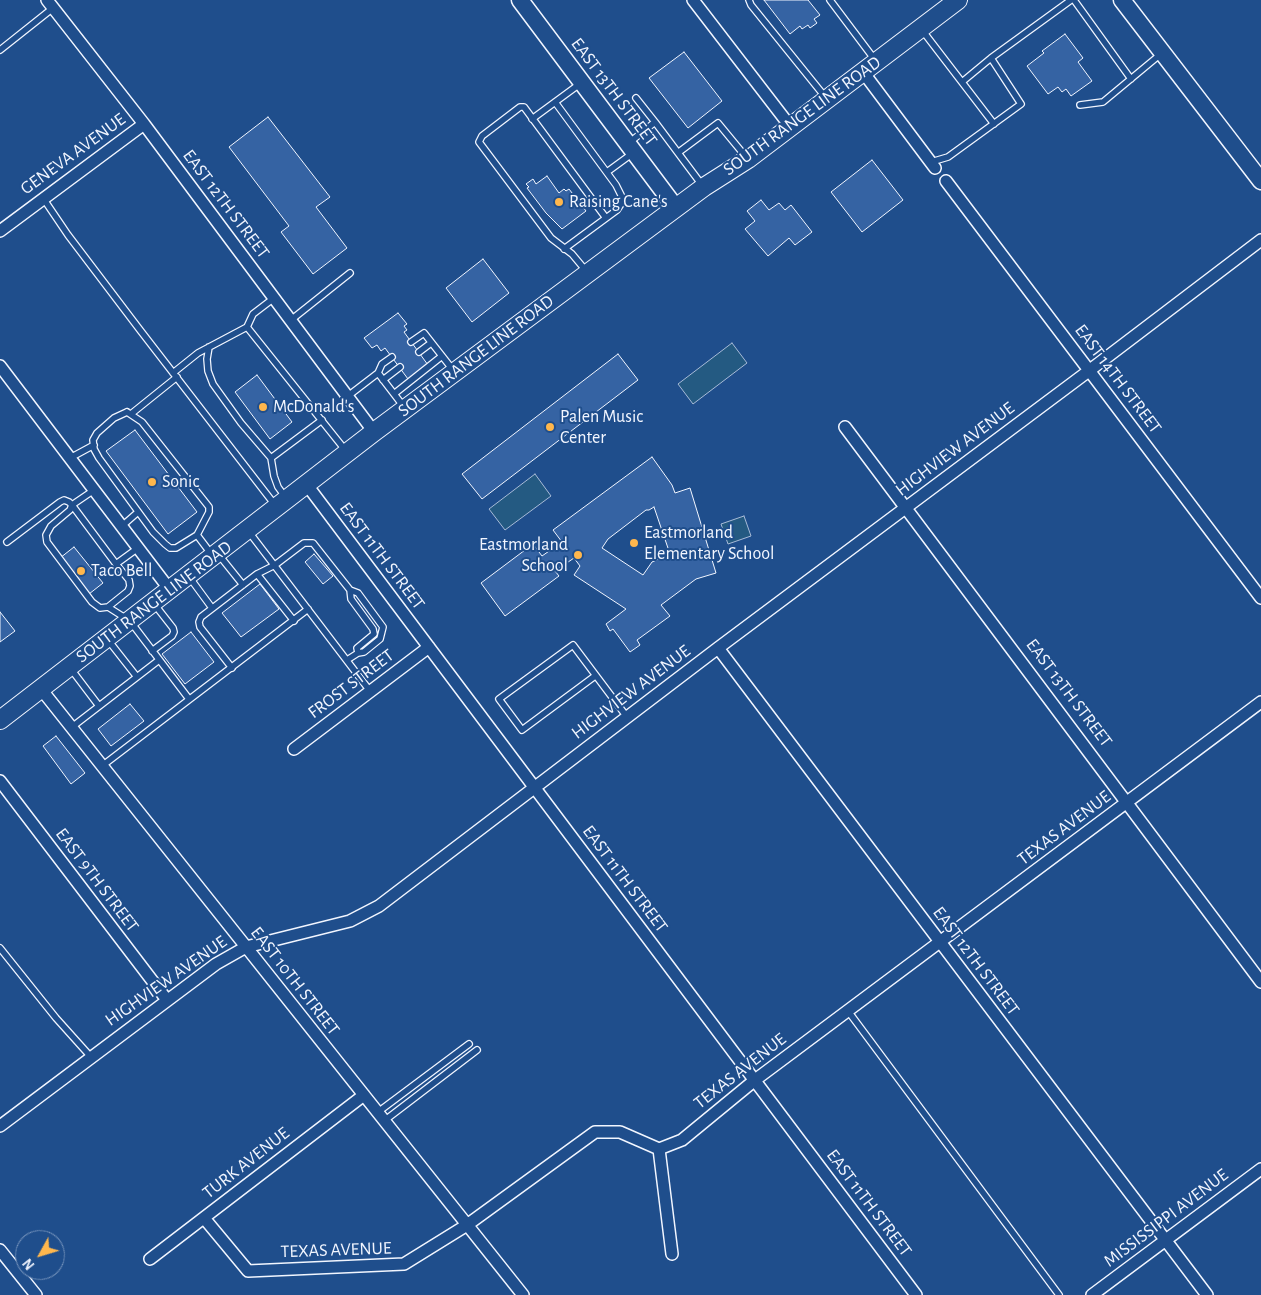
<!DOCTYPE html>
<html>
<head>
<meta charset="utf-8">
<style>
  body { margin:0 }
  #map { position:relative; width:1261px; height:1295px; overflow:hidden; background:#1f4e8c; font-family:"Alegreya Sans",sans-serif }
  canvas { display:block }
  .north { position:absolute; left:15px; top:1230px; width:50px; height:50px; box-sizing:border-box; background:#1f4e8c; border:1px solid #7391ba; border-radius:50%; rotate:231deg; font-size:14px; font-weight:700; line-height:20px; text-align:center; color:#f2f6ff }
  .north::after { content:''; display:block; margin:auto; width:18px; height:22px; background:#ffb74d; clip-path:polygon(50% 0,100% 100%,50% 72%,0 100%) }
</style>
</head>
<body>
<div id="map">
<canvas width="1261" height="1295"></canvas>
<div class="north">N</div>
</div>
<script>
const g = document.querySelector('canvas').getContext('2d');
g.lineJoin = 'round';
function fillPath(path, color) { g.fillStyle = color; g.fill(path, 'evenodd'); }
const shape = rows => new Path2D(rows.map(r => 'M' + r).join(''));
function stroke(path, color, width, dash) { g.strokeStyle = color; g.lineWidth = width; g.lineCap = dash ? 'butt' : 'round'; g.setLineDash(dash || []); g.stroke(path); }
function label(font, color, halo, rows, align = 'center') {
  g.font = font + ' "Alegreya Sans",sans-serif'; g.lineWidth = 4; g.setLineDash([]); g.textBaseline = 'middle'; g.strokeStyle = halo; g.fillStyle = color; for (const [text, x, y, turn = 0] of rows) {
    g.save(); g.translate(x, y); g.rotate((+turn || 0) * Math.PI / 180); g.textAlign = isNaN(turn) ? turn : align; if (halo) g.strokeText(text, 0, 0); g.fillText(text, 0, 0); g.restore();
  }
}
const green = shape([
  [732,343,747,363,693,404,678,384,732,343],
  [535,474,551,496,505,530,489,509,535,474],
  [744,516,751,536,728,544,721,524,744,516]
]);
fillPath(green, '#245a82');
stroke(green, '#a8bbd7', 1);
const building = shape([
  [764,0,808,0,820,15,814,19,817,23,810,28,808,25,802,29,800,26,790,34,764,0],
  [1065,34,1083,58,1078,62,1092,81,1071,96,1066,89,1062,92,1058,87,1048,94,1027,66,1044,53,1042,51,1065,34],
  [684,52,722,101,688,128,649,78,684,52],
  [268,117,330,197,316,207,347,248,313,274,281,232,289,226,229,147,268,117],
  [872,160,903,200,862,232,831,192,872,160],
  [547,176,559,193,564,189,566,191,569,189,586,211,562,229,546,213,527,188,529,187,526,184,533,179,536,184,547,176],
  [761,200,769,210,779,203,785,210,791,205,812,232,795,245,789,238,768,256,745,229,755,221,747,211,761,200],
  [483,259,509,293,472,322,446,288,483,259],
  [398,313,407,324,404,326,407,330,404,332,428,365,408,379,385,348,381,351,377,345,372,348,364,338,398,313],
  [618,354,638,380,482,499,462,474,618,354],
  [257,375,292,422,270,439,235,392,257,375],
  [135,430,197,512,168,534,106,451,135,430],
  [652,457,672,485,675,493,690,488,716,573,696,579,661,605,670,616,637,640,640,645,630,652,613,629,610,631,606,624,626,609,574,575,580,566,574,558,555,571,559,576,505,616,481,583,533,544,542,556,562,542,553,530,652,457],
  [654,507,670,554,652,562,643,575,602,548,608,539,646,510,649,510,654,507],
  [74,547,103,583,89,594,60,558,74,547],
  [314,554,333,576,323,584,305,562,314,554],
  [260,584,279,609,241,637,222,613,260,584],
  [0,612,15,631,0,642,0,612],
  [191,632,214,662,185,684,162,654,191,632],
  [130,704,144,721,111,746,98,729,130,704],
  [56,736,85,773,71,784,43,746,56,736]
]);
fillPath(building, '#3563a3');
stroke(building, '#f2f6ff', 1);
const lane = shape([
  [749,0,751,5,826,98],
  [830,0,875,60],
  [1074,0,1131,79],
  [922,30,994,124],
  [0,50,53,8],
  [962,82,991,58,1071,0],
  [636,98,655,122],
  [555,102,616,185,622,197,621,204,617,210,564,249],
  [1080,105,1103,102,1162,53],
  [532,119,581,83],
  [630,142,655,122,702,185],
  [679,152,718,123,746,157],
  [931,162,948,157,1021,104,991,58],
  [607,172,633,153],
  [43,198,68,235,140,330,275,505],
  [587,272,572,254,551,238,479,142,482,136,520,107,524,107,606,218],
  [291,320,350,273],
  [247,327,346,451],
  [411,342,424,333,453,370],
  [209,347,207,359,208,371,213,384,241,423,271,458,274,476,278,487,286,498],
  [419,352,431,343],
  [173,373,198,353,247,327,253,314,274,298],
  [378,373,404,407],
  [383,380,400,367],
  [394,394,442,356],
  [348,396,378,373,382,364,392,357],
  [127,412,142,422,209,507,209,512,197,535,176,548,170,548,165,544,153,532,99,458,94,449,93,440,97,433,114,418,127,412],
  [131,414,177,377],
  [70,458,94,445],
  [271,458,322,420],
  [94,490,72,505,116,564,138,548],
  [122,526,138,512],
  [249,532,370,691],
  [197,535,212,555],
  [7,542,60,502,64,500,69,502,72,505,70,510,51,526,46,535,47,542,92,602,100,608,108,607],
  [219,555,243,585],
  [116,564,129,580,130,586,128,591,108,607,130,621,189,699],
  [257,574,294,621],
  [190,578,212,608],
  [108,640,137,677],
  [152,651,172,636,174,632,173,628,155,605],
  [347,660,358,653,364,652,380,639,383,627,358,593,350,590],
  [232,668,200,627,199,622,201,617,257,574,275,565,304,543,313,543,350,590,351,599,373,629,374,634,357,648,358,653],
  [71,669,99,706],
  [595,676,522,730,499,699,573,645,627,717],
  [72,727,159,660],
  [102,766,308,609],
  [0,948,56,1018,91,1057],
  [848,1011,1059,1295],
  [378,1112,469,1044],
  [384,1121,477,1050]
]);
const street = shape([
  [47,0,144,124,374,432],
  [693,0,790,126],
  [863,72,935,168],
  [946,181,1261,598],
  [0,231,144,124],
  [0,366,170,590],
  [845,427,1261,982],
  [307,485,916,1295],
  [718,648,1207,1295],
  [41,689,523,1295],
  [294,749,429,647],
  [0,781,167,1000],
  [0,1126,216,964,246,947,350,921,379,906,718,648,1090,370,1261,240],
  [659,1149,672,1254],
  [204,1218,248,1271,404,1264,467,1225,595,1132,620,1132,659,1149,682,1140,755,1080,1261,702],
  [0,1250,36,1295],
  [150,1259,364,1095],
  [1092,1295,1261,1169]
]);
const secondary = shape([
  [520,0,676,208],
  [1122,0,1261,181]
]);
const primary = shape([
  [0,720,374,432,704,187,748,159,958,0]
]);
stroke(lane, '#f2f6ff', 8);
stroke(street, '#f2f6ff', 14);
stroke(secondary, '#f2f6ff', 19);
stroke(primary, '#f2f6ff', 20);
stroke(lane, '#1f4e8c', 5.5);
stroke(street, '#1f4e8c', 11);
stroke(secondary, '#1f4e8c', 16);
stroke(primary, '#1f4e8c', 18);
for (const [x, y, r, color] of [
  [559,202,5,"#ffb74d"],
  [263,407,5,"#ffb74d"],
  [550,427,5,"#ffb74d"],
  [152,482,5,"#ffb74d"],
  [634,543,5,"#ffb74d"],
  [578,555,5,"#ffb74d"],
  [81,571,5,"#ffb74d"]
]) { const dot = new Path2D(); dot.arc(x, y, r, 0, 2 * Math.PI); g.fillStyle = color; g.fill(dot); stroke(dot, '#1f4e8c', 2); }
label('18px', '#f2f6ff', '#1f4e8c', [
  ["EAST 13TH STREET",614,92,53],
  ["SOUTH RANGE LINE ROAD",802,116,-36],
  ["GENEVA AVENUE",73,154,-36],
  ["EAST 12TH STREET",226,204,53],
  ["SOUTH RANGE LINE ROAD",476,356,-37],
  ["EAST 14TH STREET",1118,379,53],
  ["HIGHVIEW AVENUE",955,449,-37],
  ["EAST 11TH STREET",382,556,53],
  ["SOUTH RANGE LINE ROAD",154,602,-37],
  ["FROST STREET",351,684,-37],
  ["HIGHVIEW AVENUE",631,692,-37],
  ["EAST 13TH STREET",1069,693,53],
  ["TEXAS AVENUE",1064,828,-37],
  ["EAST 11TH STREET",625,879,53],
  ["EAST 9TH STREET",97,880,53],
  ["EAST 12TH STREET",976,961,53],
  ["HIGHVIEW AVENUE",166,981,-35],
  ["EAST 10TH STREET",295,981,52],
  ["TEXAS AVENUE",740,1071,-38],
  ["TURK AVENUE",246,1163,-38],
  ["EAST 11TH STREET",869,1203,53],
  ["MISSISSIPPI AVENUE",1166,1218,-37],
  ["TEXAS AVENUE",336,1250,-2]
]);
label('18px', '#f2f6ff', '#1f4e8c', [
  ["Raising Cane's",569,202],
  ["McDonald's",273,407],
  ["Palen Music",560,417],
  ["Center",560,438],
  ["Sonic",162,482],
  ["Eastmorland",644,533],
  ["Elementary School",644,554],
  ["Eastmorland",568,545,"right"],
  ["School",568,566,"right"],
  ["Taco Bell",91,571]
], 'left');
</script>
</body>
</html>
